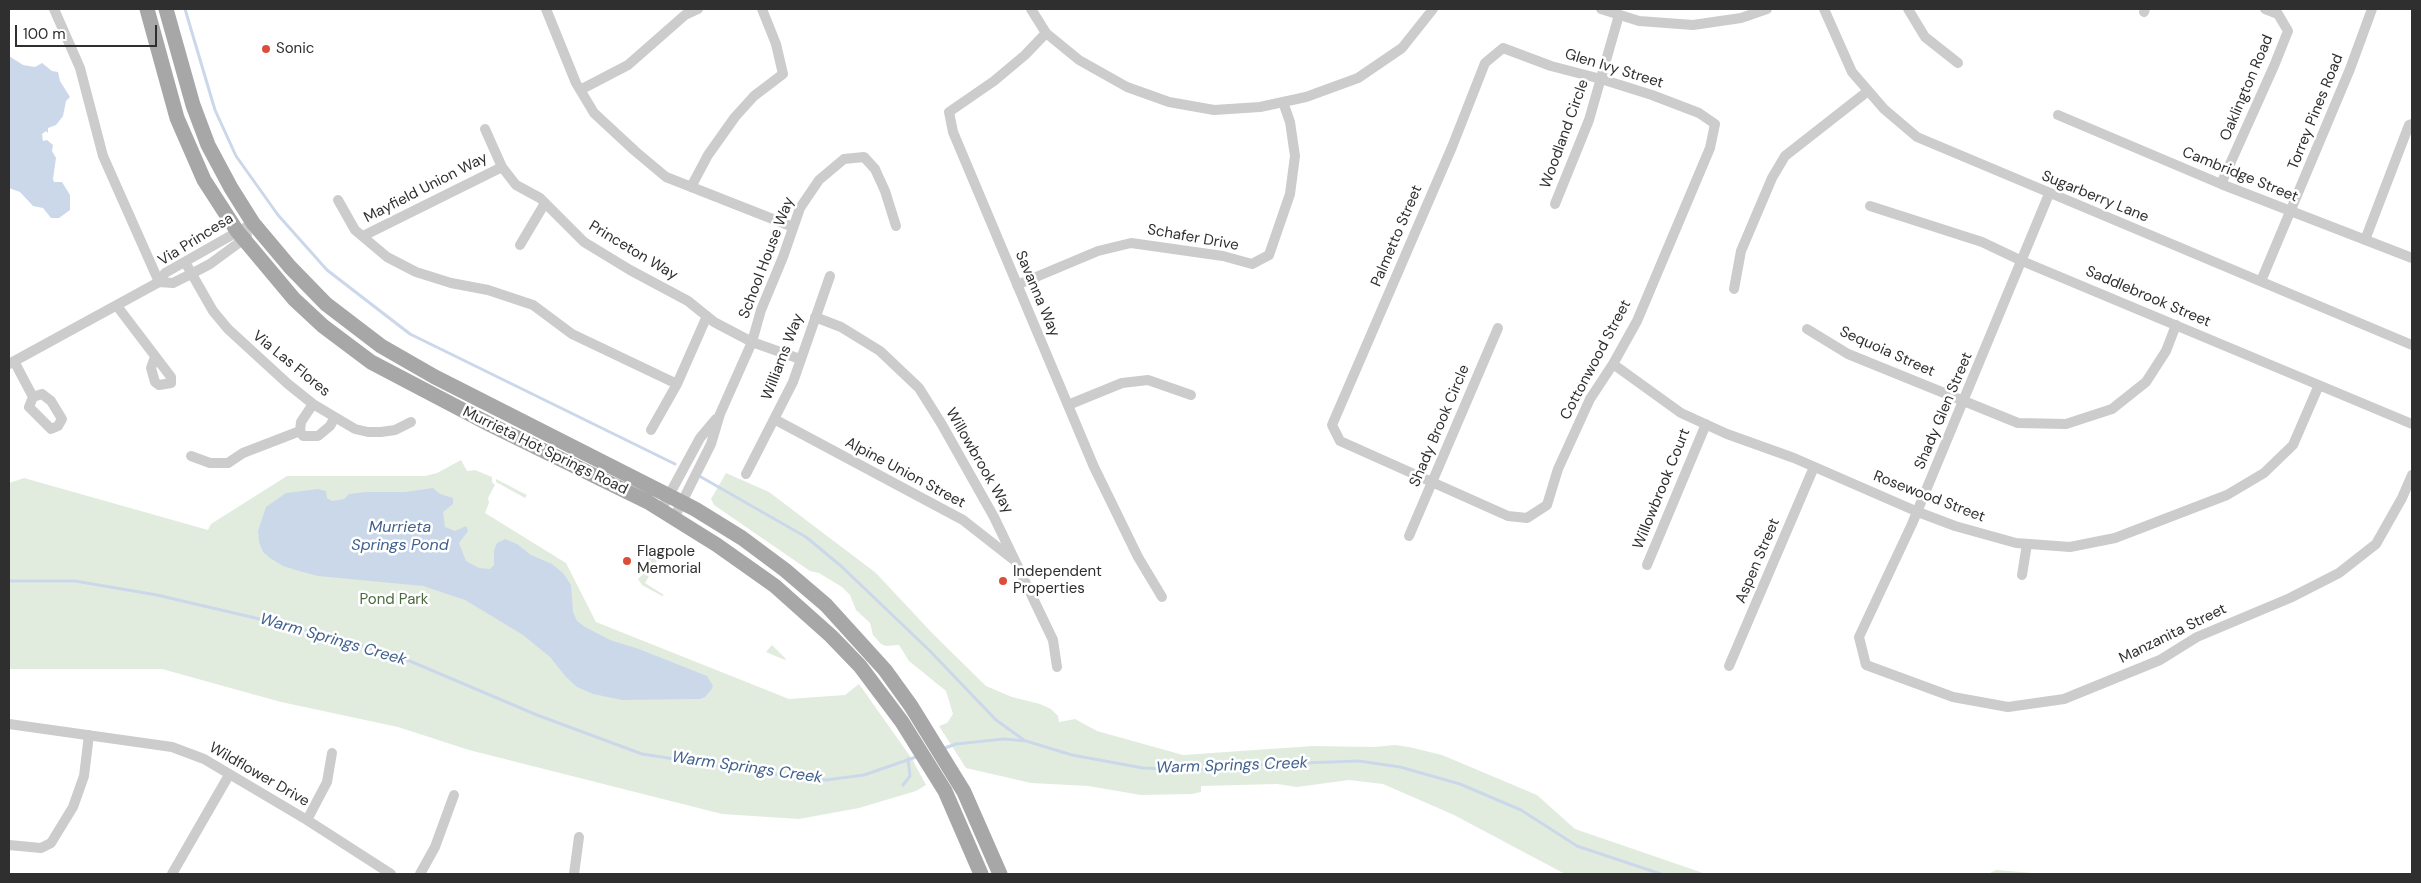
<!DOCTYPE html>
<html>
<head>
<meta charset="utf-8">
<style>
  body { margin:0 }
  #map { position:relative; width:2421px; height:883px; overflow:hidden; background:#fff; font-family:"DM Sans",sans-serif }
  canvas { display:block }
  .frame { position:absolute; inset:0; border:10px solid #2f2f2f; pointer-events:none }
  .scale { position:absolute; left:15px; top:25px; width:142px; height:22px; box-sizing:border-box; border:2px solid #2f2f2f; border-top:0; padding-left:6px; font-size:15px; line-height:18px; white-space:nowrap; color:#2f2f2f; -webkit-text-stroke:4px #fff; paint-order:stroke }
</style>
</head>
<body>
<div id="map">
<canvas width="2421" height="883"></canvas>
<div class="frame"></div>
<div class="scale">100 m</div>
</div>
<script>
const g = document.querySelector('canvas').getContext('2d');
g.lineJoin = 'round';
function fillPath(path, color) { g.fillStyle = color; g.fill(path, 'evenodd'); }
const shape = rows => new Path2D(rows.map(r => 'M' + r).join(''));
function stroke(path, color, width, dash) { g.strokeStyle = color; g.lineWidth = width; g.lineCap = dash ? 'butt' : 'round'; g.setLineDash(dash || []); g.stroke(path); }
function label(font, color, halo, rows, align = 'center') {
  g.font = font + ' "DM Sans",sans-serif'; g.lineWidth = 5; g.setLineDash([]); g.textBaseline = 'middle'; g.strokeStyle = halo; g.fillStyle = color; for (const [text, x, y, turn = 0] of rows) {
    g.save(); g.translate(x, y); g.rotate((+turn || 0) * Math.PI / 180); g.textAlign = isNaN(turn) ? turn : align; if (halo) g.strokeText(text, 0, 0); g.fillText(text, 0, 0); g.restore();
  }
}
fillPath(shape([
  [461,460,467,471,475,470,492,477,492,482,495,485,488,498,489,503,485,513,566,563,596,622,789,699,845,695,859,684,912,759,926,785,916,791,859,808,799,819,722,814,469,750,398,727,281,702,162,669,9,669,9,483,24,478,208,530,211,524,287,476,425,476,437,473],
  [726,473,769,492,876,573,933,634,986,686,1012,697,1040,704,1051,709,1058,716,1059,722,1075,719,1097,731,1183,755,1313,746,1374,747,1395,745,1409,747,1442,755,1537,795,1575,829,1706,874,1565,874,1454,815,1383,784,1349,780,1297,787,1277,784,1201,786,1201,792,1192,794,1141,795,1088,786,1031,783,966,768,939,726,947,723,953,714,946,691,909,661,899,645,886,646,881,644,873,635,870,623,856,610,850,595,842,587,819,573,810,571,714,505,711,499],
  [496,479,527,495,525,498,496,482],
  [654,551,662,553,653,567,649,564,648,557],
  [643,574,649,576,645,583,664,595,662,596,642,585,638,579],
  [772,645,786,659,785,660,766,652],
  [1996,870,2021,872,2042,874,1988,874]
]), '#e2ecde');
fillPath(shape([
  [9,56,23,65,35,67,42,63,52,71,58,72,60,81,70,97,66,101,63,116,56,125,48,128,48,133,46,131,42,134,43,141,47,140,53,145,52,151,56,158,53,179,54,182,62,182,70,195,70,210,59,218,51,218,43,208,33,206,20,192,9,188],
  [433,488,440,494,453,498,453,504,443,512,445,527,455,531,466,526,468,531,459,543,466,561,479,568,490,569,494,565,494,550,497,543,505,539,517,544,531,555,552,564,563,573,571,585,573,612,577,621,585,627,610,640,639,649,707,676,713,686,711,690,705,697,700,699,622,700,593,694,577,687,566,677,550,657,523,635,465,600,423,586,318,576,299,571,283,566,270,558,263,552,259,542,258,531,266,507,286,493,318,489,326,491,327,498,332,501,344,499,349,494,365,492,405,492]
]), '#cbd8ea');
stroke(shape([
  [185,9,215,110,236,156,278,215,327,270,410,334,675,464],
  [701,477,806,537,841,566,929,650,996,720,1024,740],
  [9,581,75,581,157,595,298,628,398,656,537,715,642,754,773,774,826,780,864,775,919,756],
  [942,749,956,744,1004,739,1026,741,1072,755,1143,768,1190,770,1245,765,1359,761,1400,767,1460,784,1521,810,1577,846,1661,874],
  [903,785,910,776,908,759]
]), '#cbd8ea', 3);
stroke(shape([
  [54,9,80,68,103,156,159,282],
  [546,9,576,83,594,113,635,151,666,177,793,227],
  [1031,9,1046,33,1079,60,1127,87,1169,102,1214,110,1260,107,1306,97,1358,78,1402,48,1433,9],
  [1601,9,1639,21,1693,25,1741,18,1767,9],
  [1824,9,1852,72,1884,109,1917,137,2412,345],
  [1908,9,1925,37,1958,63],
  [2144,12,2145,9],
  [1046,33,1025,55,994,81,949,112,953,132,1094,467,1138,557,1162,597],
  [1503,48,1551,66,1601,79,1652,95,1699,113,1715,124,1710,148,1637,321,1613,364,1590,399,1558,469,1547,505,1527,518,1508,516,1340,441,1332,425,1452,147,1485,63,1503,48],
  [580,90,628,65,685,15,698,9],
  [2058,115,2221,184,2412,258],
  [485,129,502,167,516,185,540,198,584,242,630,270,688,301,714,322,752,342,800,359],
  [2221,184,2274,66,2288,31,2278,14,2265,9],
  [691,187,708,155,735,117,754,96,783,74,776,44,762,9],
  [2049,194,1912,524,1859,637,1866,665,1953,697,2008,707,2064,699,2160,660,2197,637,2290,598,2339,573,2376,544,2402,498,2412,475],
  [338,200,355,230,387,257,416,272,451,283,488,290,533,305,572,334,677,384],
  [1555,204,1589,120,1619,15],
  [1870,206,1982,242,2022,261,2412,424],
  [363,236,502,167],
  [2365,240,2409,125,2412,124],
  [520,245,545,203],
  [185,262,213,311,228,329,288,384,313,404,355,429,368,432,381,432,395,430,411,422],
  [2261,281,2350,69,2372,9],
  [159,282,173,283,191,274,210,264,244,239,247,235],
  [1017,285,1098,251,1131,243,1223,256,1252,264,1269,255,1290,194,1295,156,1290,122,1283,102],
  [1734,289,1741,251,1772,178,1785,156,1868,91],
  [117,306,171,377,171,383,159,385,155,382,151,368,155,357],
  [815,317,841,327,880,351,919,388,941,423,994,517,1053,640,1057,667],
  [1807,329,1848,354,2018,423,2066,424,2112,409,2146,382,2166,351,2176,325],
  [14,361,33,397,29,407,51,429,58,426,62,419,51,401,42,394,33,397],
  [9,364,159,282,165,273,253,223],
  [1613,364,1681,413,1727,434,1794,458,1918,512,1955,526,2016,543,2070,547,2115,538,2227,495,2264,473,2293,445,2319,385],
  [313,404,301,422,300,431,303,436,318,436,330,426,335,417],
  [1068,405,1122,383,1148,380,1191,395],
  [774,419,963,520,1014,560],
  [651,430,677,384,707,316],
  [191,456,210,463,228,463,243,453,300,431],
  [746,474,793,382,830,276],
  [661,510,700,438,716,419],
  [674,518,711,444,720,414,752,342,761,310,783,257,800,208,819,180,844,159,864,157,875,169,885,191,896,226],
  [1409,536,1498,328],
  [1647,565,1706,424],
  [2022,575,2027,544],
  [1729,666,1814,467],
  [9,724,172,747,204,759,307,820,391,874],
  [307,820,327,782,332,753],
  [9,845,41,848,51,843,73,807,84,776,89,735],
  [172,874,229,775],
  [420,874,435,847,454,795],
  [574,874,579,837]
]), '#ccc', 10);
stroke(shape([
  [147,9,177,118,204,180,237,231,294,299,323,326,371,362,491,425,648,502,717,545,775,586,831,636,860,666,902,722,945,791,981,874],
  [166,9,193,105,208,145,231,188,253,223,290,267,326,304,381,346,435,377,695,509,742,538,785,570,826,605,885,670,911,706,964,792,1000,874]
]), '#a7a7a7', 15);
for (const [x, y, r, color] of [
  [266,49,5,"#dd4e3a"],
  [627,561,5,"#dd4e3a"],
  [1003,581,5,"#dd4e3a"]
]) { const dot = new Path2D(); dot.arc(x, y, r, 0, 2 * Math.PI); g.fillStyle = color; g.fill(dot); stroke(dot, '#fff', 2); }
label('15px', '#2f2f2f', '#fff', [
  ["Sonic",276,49],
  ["Flagpole",637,552],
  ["Memorial",637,569],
  ["Independent",1013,572],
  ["Properties",1013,589]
], 'left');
label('15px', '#2f2f2f', '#fff', [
  ["Glen Ivy Street",1614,69,17],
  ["Oaklington Road",2247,88,-67],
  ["Torrey Pines Road",2316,112,-68],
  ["Woodland Circle",1565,134,-70],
  ["Cambridge Street",2240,175,22],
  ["Mayfield Union Way",426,188,-27],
  ["Sugarberry Lane",2095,197,22],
  ["Palmetto Street",1397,236,-67],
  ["Schafer Drive",1193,238,10],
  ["Via Princesa",196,240,-32],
  ["Princeton Way",633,251,31],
  ["School House Way",767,258,-69],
  ["Savanna Way",1037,294,67],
  ["Saddlebrook Street",2148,297,23],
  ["Sequoia Street",1887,352,24],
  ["Williams Way",783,357,-69],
  ["Cottonwood Street",1596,360,-62],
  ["Via Las Flores",291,364,39],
  ["Shady Glen Street",1944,411,-67],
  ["Shady Brook Circle",1440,426,-67],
  ["Murrieta Hot Springs Road",545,451,26],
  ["Willowbrook Way",979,461,60],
  ["Alpine Union Street",905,473,28],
  ["Willowbrook Сourt",1662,489,-68],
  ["Rosewood Street",1929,497,21],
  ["Aspen Street",1758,561,-67],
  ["Manzanita Street",2173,634,-26],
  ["Wildflower Drive",259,775,30]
]);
label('15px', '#4a693e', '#fff', [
  ["Pond Park",394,600]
]);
label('italic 16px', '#41618e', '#fff', [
  ["Murrieta",400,528],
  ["Springs Pond",400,546],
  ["Warm Springs Creek",333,640,16],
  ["Warm Springs Creek",1232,766,-2],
  ["Warm Springs Creek",747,768,8]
]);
</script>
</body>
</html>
